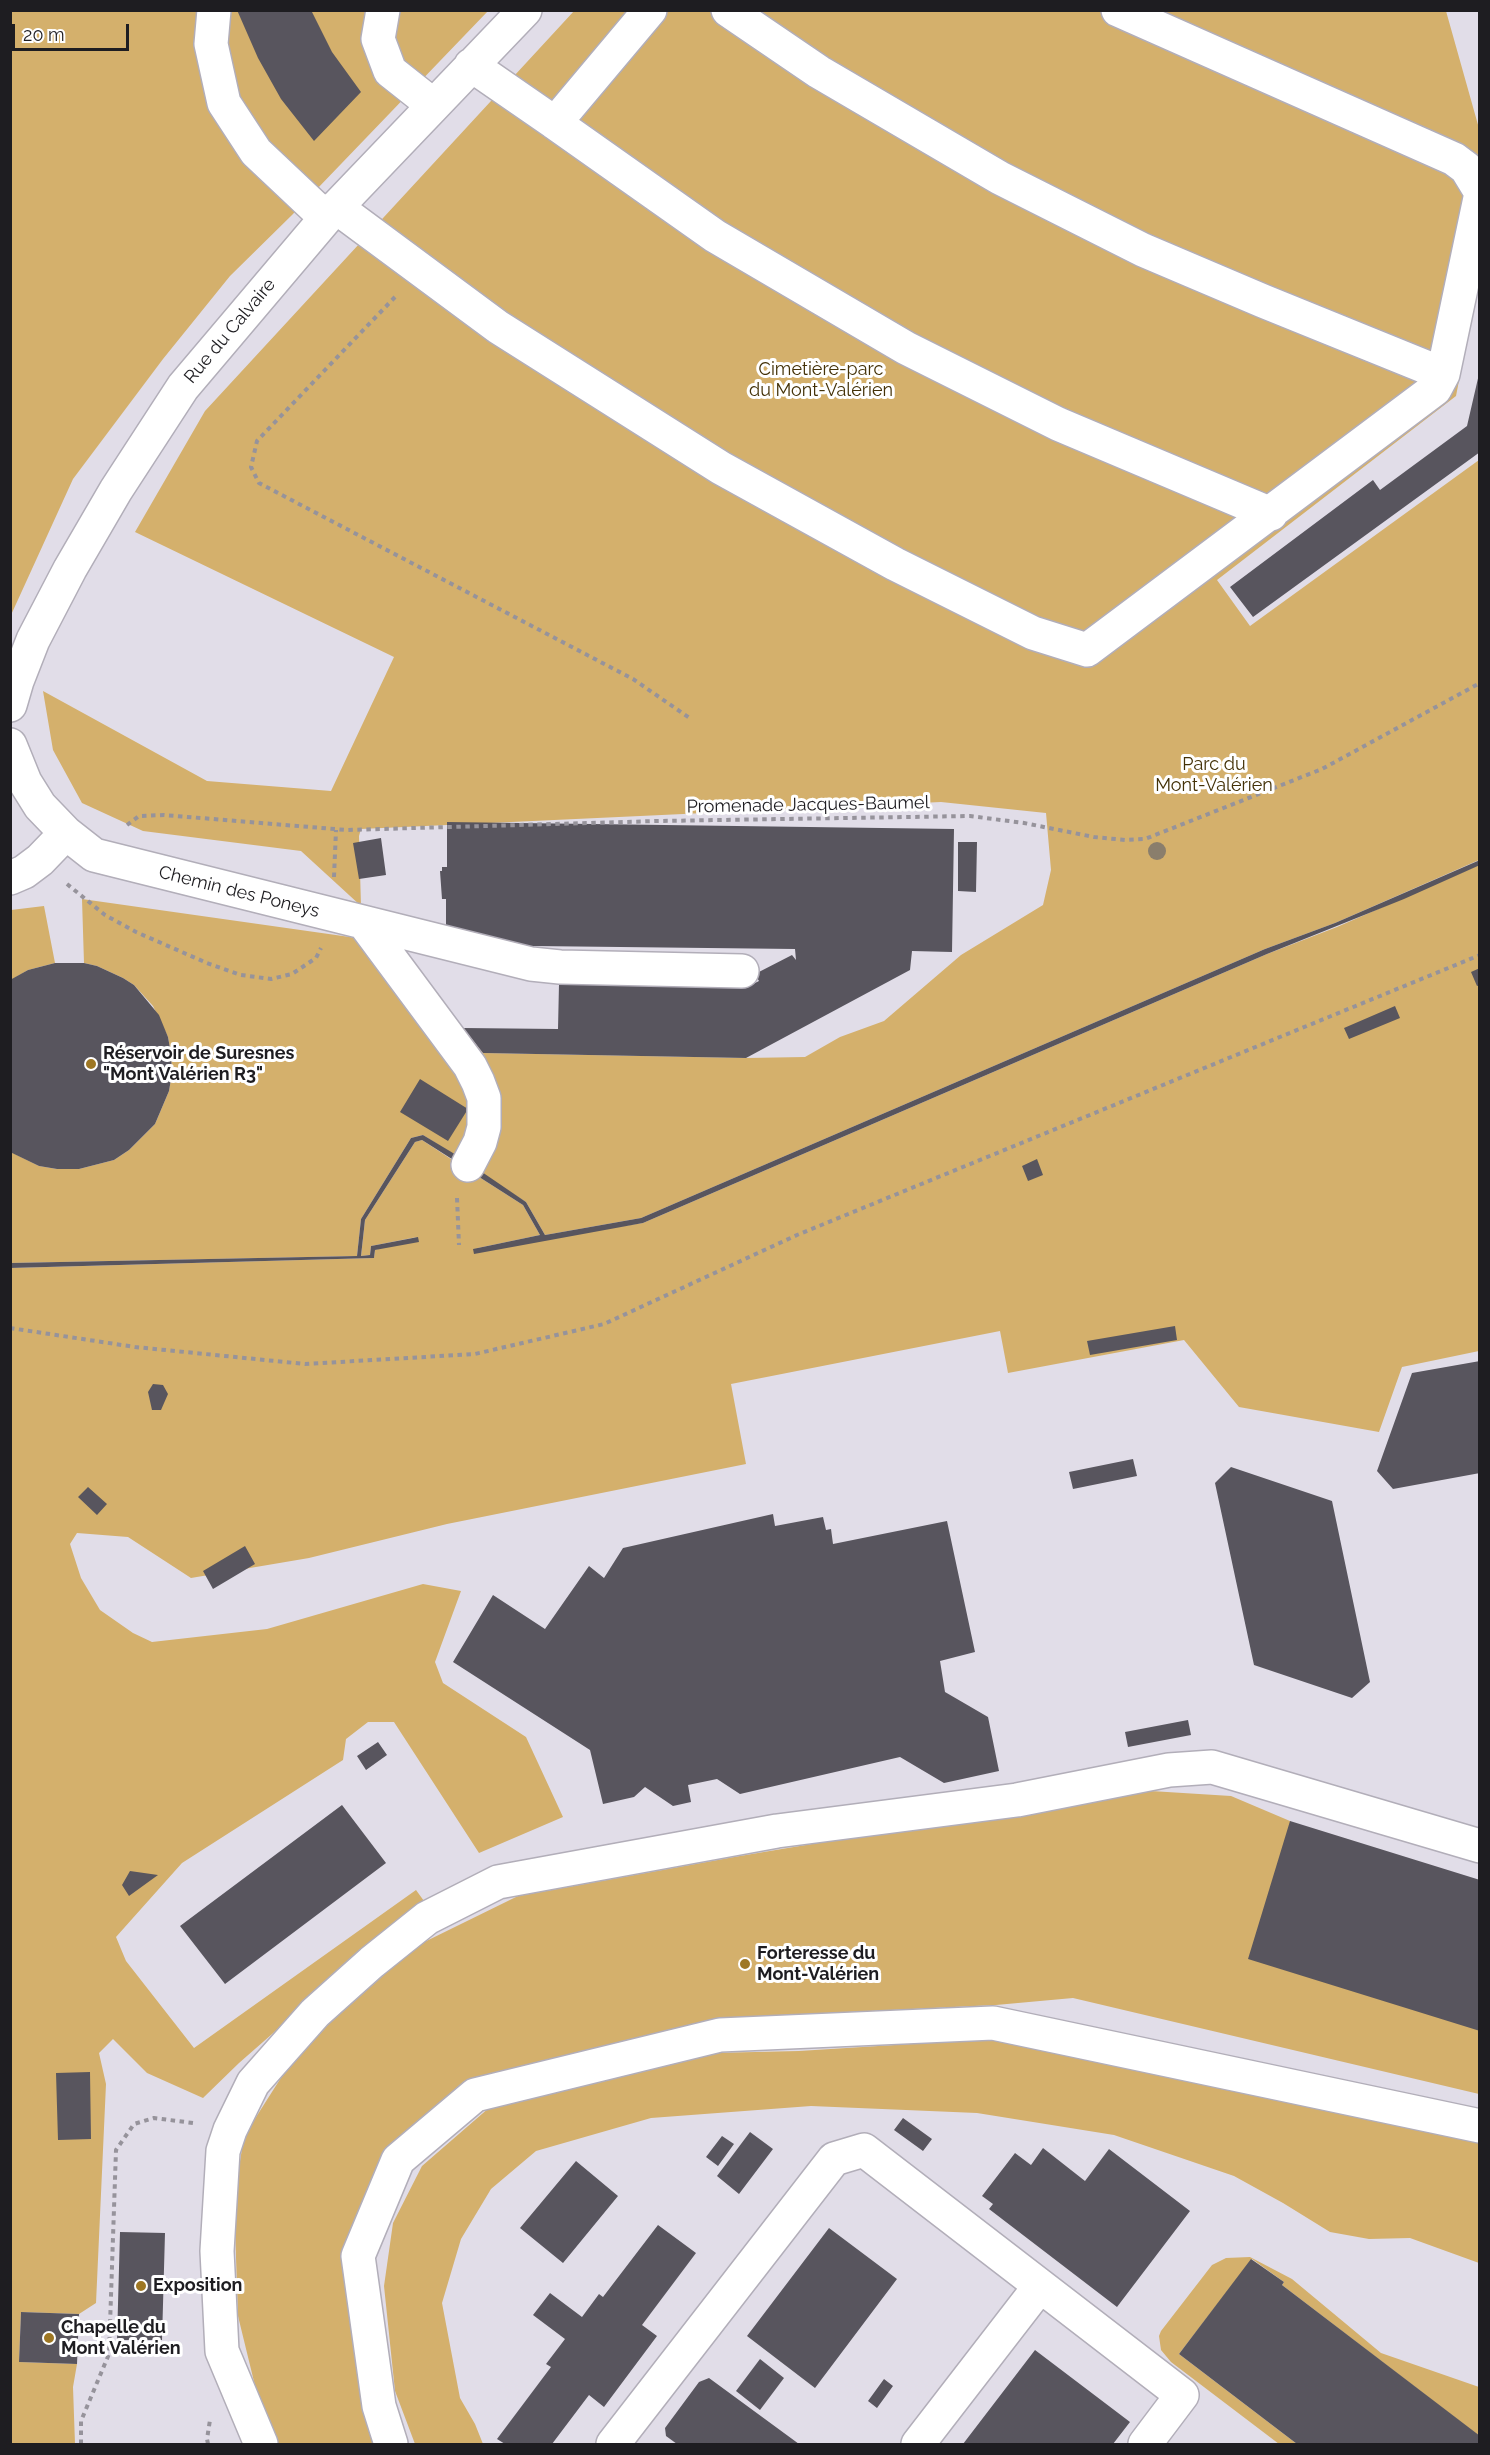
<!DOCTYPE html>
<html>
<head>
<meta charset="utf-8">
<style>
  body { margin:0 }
  #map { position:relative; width:1490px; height:2455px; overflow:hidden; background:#e1dde8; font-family:Raleway,sans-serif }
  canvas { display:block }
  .frame { position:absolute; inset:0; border:12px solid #1e1d21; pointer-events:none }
  .scale { position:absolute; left:12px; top:24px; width:117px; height:27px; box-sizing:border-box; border:3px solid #1e1d21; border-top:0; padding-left:8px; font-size:18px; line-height:21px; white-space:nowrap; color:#1e1d21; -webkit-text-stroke:4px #fff; paint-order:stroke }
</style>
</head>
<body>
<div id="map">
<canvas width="1490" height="2455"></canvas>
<div class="frame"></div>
<div class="scale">20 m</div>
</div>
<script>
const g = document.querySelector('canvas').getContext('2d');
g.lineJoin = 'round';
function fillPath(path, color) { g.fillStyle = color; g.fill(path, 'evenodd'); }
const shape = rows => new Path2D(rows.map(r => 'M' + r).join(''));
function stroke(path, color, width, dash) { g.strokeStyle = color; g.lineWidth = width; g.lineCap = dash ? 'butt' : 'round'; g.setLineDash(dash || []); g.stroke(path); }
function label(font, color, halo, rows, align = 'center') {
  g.font = font + ' Raleway,sans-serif'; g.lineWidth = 6; g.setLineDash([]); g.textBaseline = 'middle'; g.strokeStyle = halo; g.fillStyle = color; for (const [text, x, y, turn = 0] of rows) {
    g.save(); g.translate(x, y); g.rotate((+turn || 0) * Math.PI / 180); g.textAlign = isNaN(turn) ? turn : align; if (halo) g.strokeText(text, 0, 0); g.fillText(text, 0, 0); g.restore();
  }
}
fillPath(shape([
  [11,11,488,11,292,215,230,276,163,359,73,479,11,615],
  [574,11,1446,11,1480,132,1479,278,1456,396,1217,580,1250,626,1479,460,1479,860,1335,923,1265,949,641,1218,545,1235,526,1202,483,1175,476,1175,523,1205,540,1235,473,1249,643,1223,1267,954,1337,927,1479,865,1479,1351,1402,1367,1379,1432,1239,1407,1184,1340,1008,1373,1000,1331,731,1384,746,1464,447,1524,309,1558,191,1578,128,1537,77,1533,70,1544,81,1578,100,1610,133,1633,152,1642,267,1629,423,1584,461,1591,435,1662,443,1683,526,1737,563,1817,479,1853,394,1722,368,1722,346,1739,343,1760,182,1863,116,1937,126,1961,194,2048,416,1890,424,1901,239,2063,203,2098,147,2073,113,2039,99,2053,106,2084,96,2303,79,2314,21,2312,19,2362,77,2364,73,2387,75,2444,11,2444,10,1268,374,1258,375,1250,417,1237,371,1246,370,1255,361,1256,365,1220,415,1142,422,1140,454,1161,453,1154,423,1135,411,1138,361,1219,357,1256,11,1263,11,1152,39,1166,57,1169,79,1169,114,1160,129,1150,155,1124,169,1091,172,1073,171,1054,168,1037,153,1006,134,985,123,978,97,966,84,963,82,899,378,941,463,1028,483,1053,746,1058,805,1057,840,1037,884,1021,961,955,1043,905,1051,870,1046,813,941,802,361,829,359,836,361,906,301,851,143,831,82,803,53,750,43,691,207,781,331,791,394,657,135,532,205,411],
  [44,906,55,963,28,970,11,980,11,910],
  [1135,1790,1231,1796,1290,1821,1479,2031,1479,2094,1073,1998,996,2005,725,2018,476,2081,350,2242,361,2399,376,2444,277,2444,258,2398,238,2316,234,2199,244,2136,284,2073,349,2002,406,1951,518,1896,734,1857],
  [989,2039,1479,2141,1479,2263,1410,2238,1369,2239,1330,2232,1283,2203,1234,2176,1114,2135,977,2113,811,2106,651,2118,536,2151,491,2189,461,2239,442,2303,460,2398,475,2424,483,2444,415,2444,395,2391,384,2286,393,2223,422,2166,490,2107,712,2053,799,2051],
  [1250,2257,1292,2279,1381,2353,1479,2387,1479,2436,1282,2285,1284,2282,1252,2259,1179,2354,1297,2444,1279,2444,1171,2362,1161,2350,1159,2336,1161,2331,1212,2265,1226,2258]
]), '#d4b06c');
fillPath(shape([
  [237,10,311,10,332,52,361,92,314,141,281,99,258,58],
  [1479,374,1480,452,1253,617,1230,587,1373,480,1380,490,1467,426],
  [447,822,954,829,952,952,912,951,910,970,746,1058,483,1053,463,1028,558,1029,559,984,747,987,759,981,755,974,792,955,796,960,795,949,446,945,446,899,442,899,440,871,442,871,442,867,447,867],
  [381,838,386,875,359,879,353,843],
  [958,842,977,842,976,892,958,891],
  [1480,860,1480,865,1404,899,1267,954,643,1223,474,1254,473,1249,540,1235,523,1205,476,1175,479,1170,526,1202,545,1235,641,1218,1265,949,1335,923],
  [55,963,84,963,97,966,123,978,134,985,159,1015,168,1037,171,1054,172,1073,169,1091,155,1124,129,1150,114,1160,79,1169,57,1169,39,1166,10,1152,10,980,28,970],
  [1480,968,1480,985,1477,986,1471,972],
  [1395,1006,1400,1018,1349,1039,1344,1028],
  [420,1079,468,1109,448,1141,400,1112],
  [423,1135,458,1156,455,1161,422,1140,415,1142,365,1220,361,1256,370,1255,371,1246,418,1237,419,1242,375,1250,374,1258,10,1268,10,1263,357,1256,361,1219,411,1138],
  [1037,1159,1043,1175,1028,1181,1022,1166],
  [1175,1326,1177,1340,1090,1355,1087,1341],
  [1480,1361,1480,1473,1393,1489,1377,1471,1412,1373],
  [153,1384,163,1385,168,1394,161,1410,152,1410,148,1392],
  [1133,1459,1137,1476,1073,1489,1069,1472],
  [1231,1467,1332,1501,1370,1682,1352,1698,1254,1665,1215,1483],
  [88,1487,107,1504,97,1515,78,1497],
  [773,1514,775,1526,823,1517,826,1530,831,1529,833,1544,947,1521,975,1652,940,1661,945,1692,988,1717,999,1771,944,1783,900,1757,740,1794,717,1779,688,1785,691,1802,673,1806,645,1787,634,1797,603,1804,590,1750,453,1662,493,1595,545,1629,589,1566,604,1578,623,1548],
  [245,1546,255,1564,213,1589,203,1571],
  [1188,1720,1191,1735,1128,1747,1125,1732],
  [378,1742,387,1755,366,1770,357,1756],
  [342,1805,386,1863,225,1984,180,1926],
  [1290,1821,1480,1880,1480,2031,1248,1959],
  [130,1871,158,1875,129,1896,122,1885],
  [90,2072,91,2139,58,2140,56,2073],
  [903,2118,932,2139,923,2151,894,2130],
  [750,2132,773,2149,739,2194,717,2176],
  [722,2136,734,2144,718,2166,706,2157],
  [1043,2148,1085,2181,1109,2149,1190,2211,1117,2307,989,2209,993,2204,982,2196,1015,2153,1031,2165],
  [576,2161,618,2196,563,2263,520,2228],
  [658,2225,696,2253,642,2325,657,2336,604,2407,589,2395,552,2444,505,2444,497,2439,551,2367,546,2364,565,2339,533,2315,550,2293,582,2317,599,2294,603,2297],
  [829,2228,897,2279,815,2388,747,2336],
  [120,2232,165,2233,162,2340,117,2340],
  [1251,2259,1284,2282,1282,2285,1480,2436,1480,2444,1297,2444,1179,2354],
  [21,2312,79,2314,77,2364,19,2362],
  [1035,2350,1130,2422,1113,2444,963,2444],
  [760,2359,784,2378,760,2410,736,2391],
  [709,2378,799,2444,677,2444,666,2436,665,2428,699,2382],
  [884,2379,893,2386,877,2408,868,2401]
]), '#58555e');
const minor = shape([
  [214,10,211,44,224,103,256,152,326,218],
  [383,10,378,39,390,71,433,105],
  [650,10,555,123,715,236,906,348,1058,424,1271,514],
  [728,10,819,72,1000,178,1143,250,1263,301,1443,374],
  [1118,10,1454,159,1466,168,1480,191],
  [471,65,555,123],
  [336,207,498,327,721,468,895,564,1033,633,1087,650,1435,389,1443,374,1480,198],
  [10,705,17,681,33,640,70,569,116,490,183,387,326,218,525,10],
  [10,745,25,782,40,806,66,833,94,855,531,964,560,967,742,971],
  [10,878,24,872,40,860,66,833],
  [364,923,470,1066,478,1082,484,1098,484,1127,480,1142,468,1165],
  [261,2444,222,2351,217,2251,223,2151,230,2130,253,2083,315,2013,372,1962,427,1918,498,1882,777,1831,1017,1800,1169,1770,1212,1767,1480,1846],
  [391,2444,379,2406,358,2256,398,2160,475,2095,720,2035,993,2023,1480,2126],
  [613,2444,834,2159,864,2150,1182,2395,1145,2444],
  [918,2444,1040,2286]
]);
stroke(minor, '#b2aeb9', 36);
stroke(shape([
  [395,297,257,441,251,467,259,483,633,679,691,719],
  [127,825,139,816,164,815,346,830,658,821,970,816,1024,823,1094,837,1125,840,1145,839,1322,769,1480,683],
  [334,877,336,830],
  [67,884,105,915,136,932,207,963,241,975,271,979,292,974,316,958,321,948],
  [457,1198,459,1245],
  [10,1328,135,1347,305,1364,475,1354,604,1324,797,1235,1480,955],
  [81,2444,81,2421,109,2354,116,2150,134,2124,154,2118,193,2123],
  [208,2444,207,2439,210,2420]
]), '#96939b', 4, [4.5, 4.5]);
stroke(minor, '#fff', 33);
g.fillStyle = '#8a7e6c';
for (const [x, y] of [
  [1157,851]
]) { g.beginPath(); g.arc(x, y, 9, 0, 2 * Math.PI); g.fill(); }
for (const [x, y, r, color] of [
  [91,1064,6,"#9e7724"],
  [745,1964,6,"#9e7724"],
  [141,2286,6,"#9e7724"],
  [49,2338,6,"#9e7724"]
]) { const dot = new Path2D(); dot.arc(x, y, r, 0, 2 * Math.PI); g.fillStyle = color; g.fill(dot); stroke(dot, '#fff', 2); }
label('18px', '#1e1d21', '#fff', [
  ["Rue du Calvaire",230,331,-50],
  ["Promenade Jacques-Baumel",808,805,-1],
  ["Chemin des Poneys",239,892,14]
]);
label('18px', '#433107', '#fff', [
  ["Cimetière-parc",821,370],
  ["du Mont-Valérien",821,391],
  ["Parc du",1214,765],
  ["Mont-Valérien",1214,786]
]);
label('bold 18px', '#1e1d21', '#fff', [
  ["Réservoir de Suresnes",103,1054],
  ["\"Mont Valérien R3\"",103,1075],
  ["Forteresse du",757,1954],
  ["Mont-Valérien",757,1975],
  ["Exposition",153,2286],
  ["Chapelle du",61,2328],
  ["Mont Valérien",61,2349]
], 'left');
</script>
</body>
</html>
